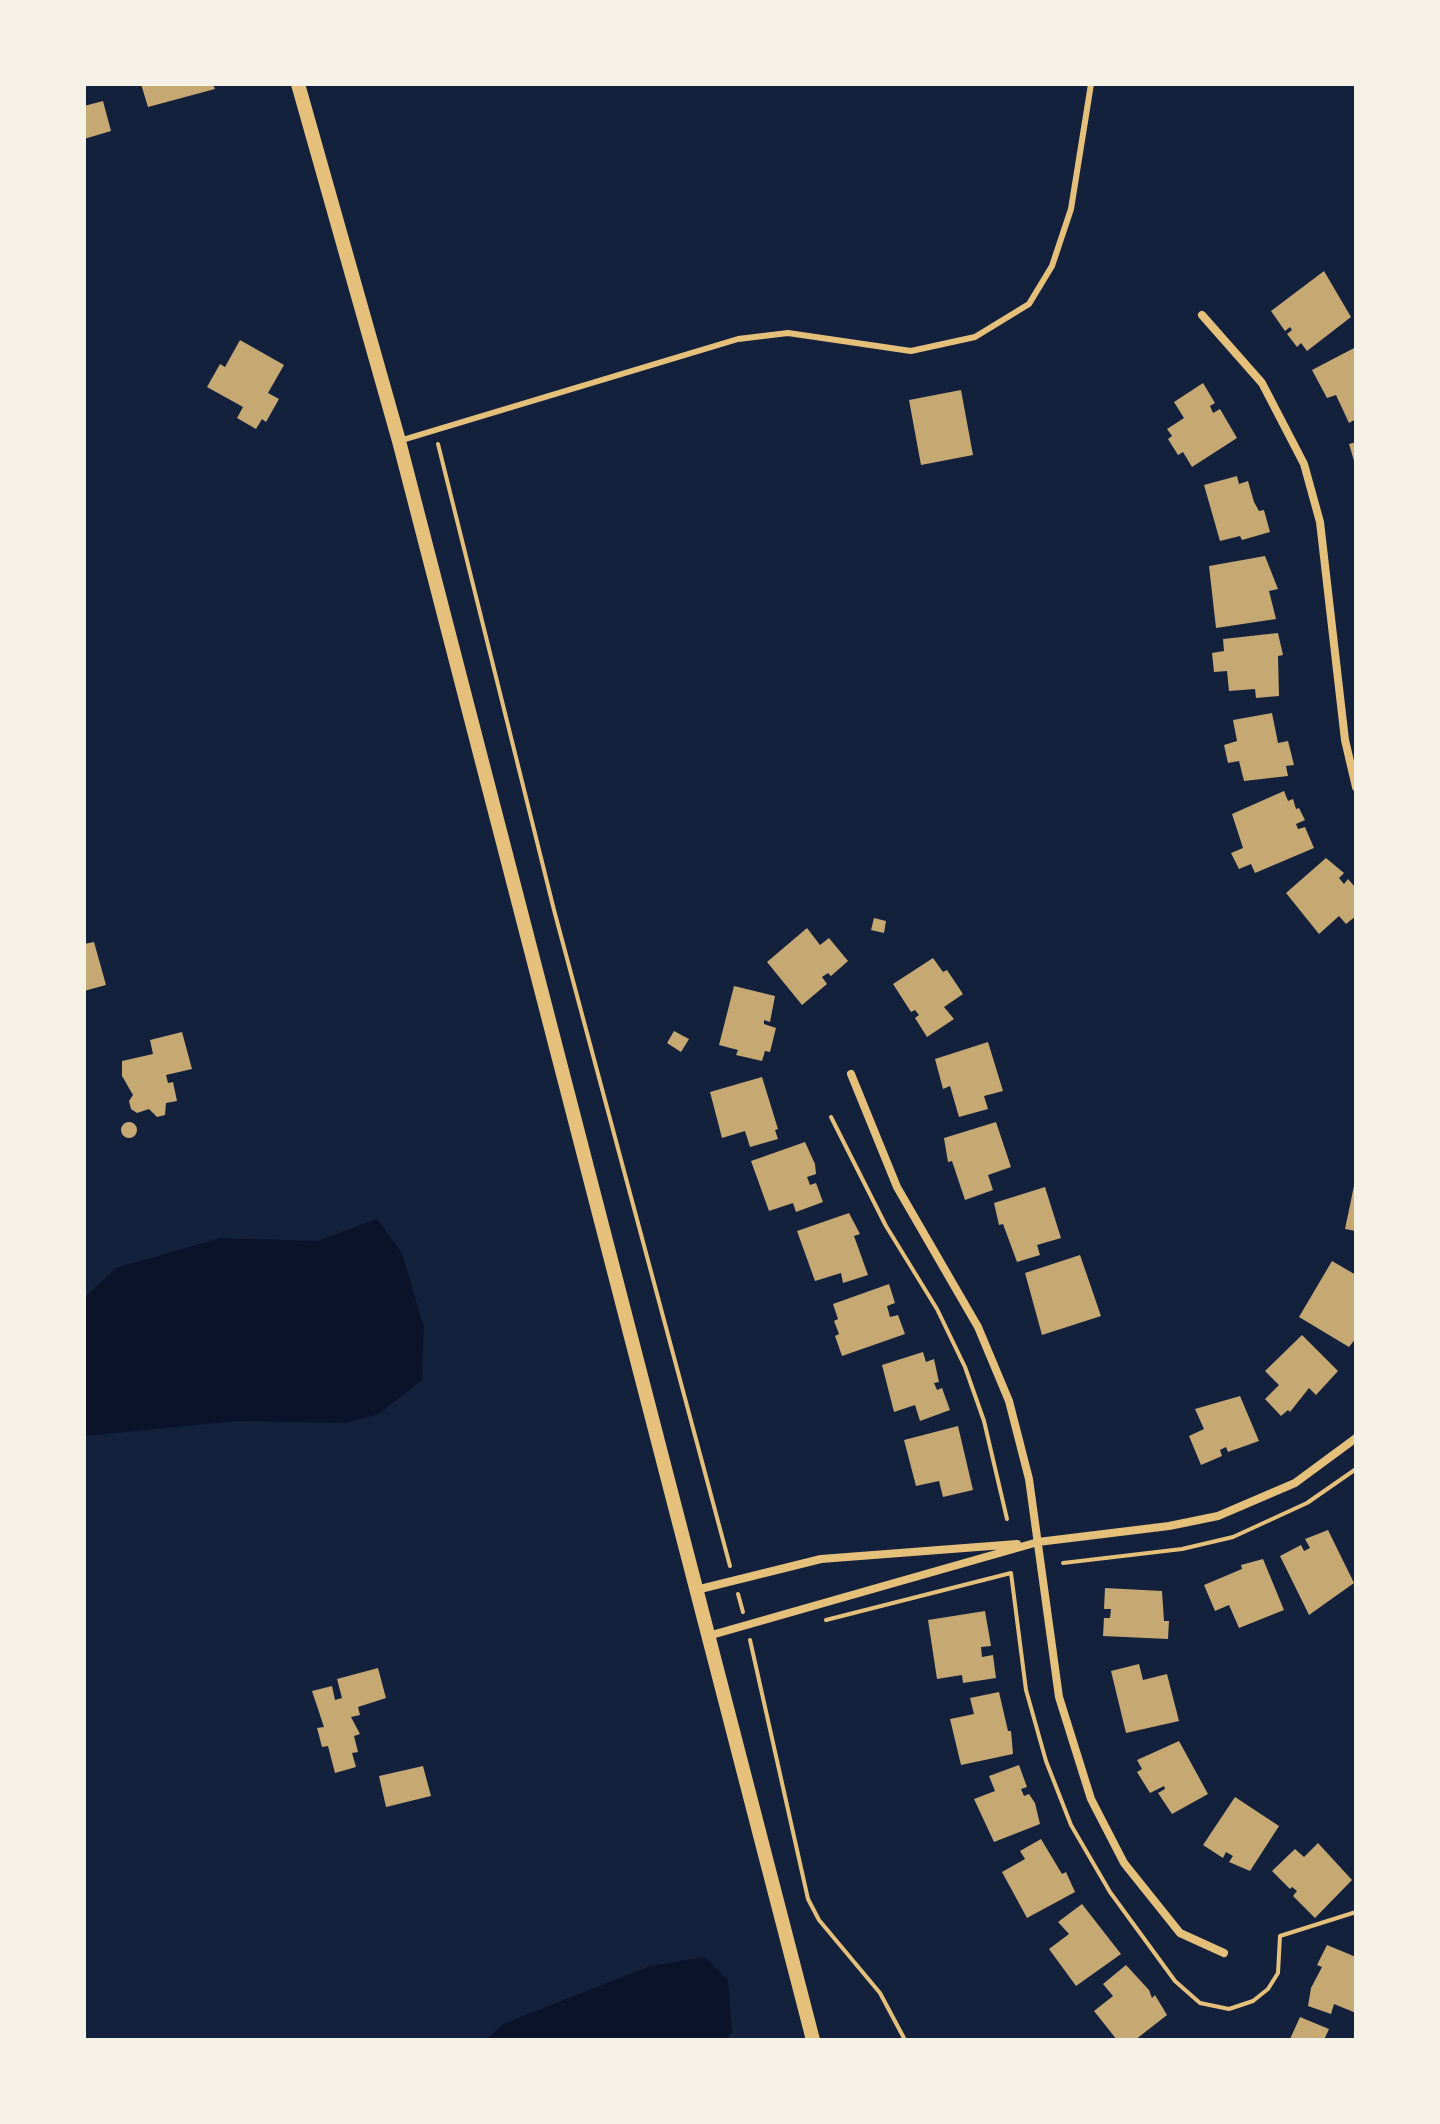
<!DOCTYPE html>
<html>
<head>
<meta charset="utf-8">
<style>
  body { margin:0 }
  #map { position:relative; width:1440px; height:2124px; overflow:hidden; background:#14213d; font-family:Arial,sans-serif }
  canvas { display:block }
  .frame { position:absolute; inset:0; border:86px solid #f6f1e7; pointer-events:none }
</style>
</head>
<body>
<div id="map">
<canvas width="1440" height="2124"></canvas>
<div class="frame"></div>
</div>
<script>
const g = document.querySelector('canvas').getContext('2d');
g.lineJoin = 'round';
function fillPath(path, color) { g.fillStyle = color; g.fill(path, 'evenodd'); }
const shape = rows => new Path2D(rows.map(r => 'M' + r).join(''));
function stroke(path, color, width, dash) { g.strokeStyle = color; g.lineWidth = width; g.lineCap = dash ? 'butt' : 'round'; g.setLineDash(dash || []); g.stroke(path); }
fillPath(shape([
  [377,1219,402,1253,424,1327,422,1380,379,1414,346,1423,237,1421,84,1436,84,1298,116,1268,220,1238,317,1241],
  [705,1957,728,1980,732,2032,726,2040,486,2040,503,2024,650,1966]
]), '#0b132b');
fillPath(shape([
  [141,84,213,84,215,89,148,107],
  [103,101,111,131,84,139,84,106],
  [1324,271,1351,317,1307,351,1301,343,1297,347,1287,334,1292,330,1290,327,1285,331,1271,311],
  [240,340,284,365,268,393,279,399,266,422,262,419,256,429,237,418,243,407,207,387,220,364,225,367],
  [1356,347,1356,419,1349,423,1336,395,1327,398,1312,370],
  [1203,383,1215,403,1210,406,1213,413,1220,409,1237,438,1192,467,1183,452,1178,455,1168,439,1172,436,1167,429,1184,418,1174,402],
  [961,390,973,455,921,465,909,400],
  [1356,442,1356,464,1355,464,1349,444],
  [1237,476,1239,484,1248,481,1254,502,1259,511,1264,510,1270,532,1242,540,1240,536,1220,541,1204,485],
  [1265,556,1278,589,1269,591,1276,619,1216,628,1209,566],
  [1278,633,1283,655,1278,656,1279,696,1256,698,1255,689,1229,691,1227,671,1214,672,1212,653,1224,651,1223,639],
  [1272,713,1278,743,1288,741,1294,765,1286,766,1288,776,1244,781,1239,761,1228,763,1224,745,1237,741,1233,720],
  [1284,791,1288,801,1293,799,1296,809,1299,808,1305,820,1296,824,1298,829,1305,827,1314,848,1255,873,1251,864,1239,869,1231,853,1243,848,1232,814],
  [1326,858,1344,873,1339,878,1344,884,1348,879,1356,888,1356,916,1346,924,1339,916,1319,934,1286,893],
  [874,918,886,921,884,933,871,930],
  [807,928,820,945,829,938,848,961,831,976,828,973,822,977,827,984,802,1005,767,962],
  [94,942,106,985,84,991,84,944],
  [933,958,943,972,947,970,963,994,944,1007,954,1019,927,1037,915,1018,919,1015,915,1010,911,1012,893,984],
  [734,986,775,996,770,1022,764,1020,764,1024,776,1028,770,1052,765,1051,762,1061,736,1055,738,1050,719,1045],
  [674,1031,689,1039,681,1052,667,1043],
  [182,1032,192,1069,166,1075,168,1083,173,1082,177,1101,166,1103,165,1115,157,1117,149,1109,137,1113,131,1109,129,1101,133,1095,122,1076,122,1061,153,1054,150,1040],
  [988,1042,1003,1091,984,1096,988,1109,959,1117,950,1086,943,1089,935,1059],
  [762,1077,778,1129,775,1130,778,1139,750,1147,745,1131,722,1138,710,1092],
  '121 1130a8 8 0 1 1 16 0a8 8 0 1 1-16 0Z',
  [996,1122,1011,1167,988,1175,993,1190,965,1200,952,1161,948,1162,944,1138],
  [805,1142,815,1164,816,1174,807,1177,810,1185,816,1183,823,1202,796,1212,793,1203,769,1211,751,1161],
  [1355,1181,1356,1181,1356,1231,1345,1229],
  [1045,1187,1061,1238,1037,1245,1040,1255,1017,1262,1003,1224,999,1225,994,1203],
  [849,1213,860,1234,854,1236,868,1275,843,1283,841,1273,815,1281,797,1231],
  [1080,1255,1101,1316,1042,1335,1025,1273],
  [1332,1261,1356,1275,1356,1338,1349,1347,1299,1317],
  [889,1284,895,1303,887,1306,890,1317,898,1315,905,1334,842,1356,835,1336,839,1334,834,1321,838,1319,833,1304],
  [1302,1335,1338,1371,1316,1395,1309,1388,1290,1412,1288,1410,1281,1416,1265,1399,1279,1385,1265,1371],
  [923,1352,926,1362,934,1359,939,1382,934,1383,937,1390,942,1388,950,1410,920,1421,915,1405,894,1412,882,1365],
  [1240,1396,1259,1441,1228,1452,1226,1447,1220,1450,1222,1456,1201,1465,1189,1436,1204,1429,1195,1409],
  [958,1426,973,1490,943,1497,939,1481,916,1486,904,1440],
  [1328,1530,1354,1583,1309,1615,1280,1556,1301,1545,1304,1551,1310,1548,1305,1539],
  [1263,1559,1284,1610,1239,1628,1229,1605,1215,1611,1204,1585,1242,1569,1241,1565],
  [1105,1588,1162,1591,1164,1621,1169,1621,1168,1639,1103,1636,1104,1618,1110,1618,1111,1609,1104,1609],
  [985,1611,991,1646,981,1647,982,1657,993,1655,996,1678,963,1683,962,1675,937,1679,928,1620],
  [1139,1664,1143,1680,1167,1674,1179,1721,1126,1733,1111,1671],
  [378,1668,386,1698,358,1707,360,1715,351,1717,360,1734,354,1736,358,1752,352,1753,356,1767,335,1773,328,1746,322,1747,317,1728,324,1727,312,1691,332,1686,335,1700,342,1698,337,1679],
  [999,1692,1008,1731,1011,1731,1013,1754,961,1765,950,1719,974,1714,970,1698],
  [1179,1741,1208,1794,1172,1814,1158,1793,1165,1789,1164,1786,1150,1793,1137,1772,1142,1769,1137,1760],
  [1019,1765,1027,1787,1021,1789,1024,1796,1029,1794,1035,1803,1040,1824,994,1842,974,1799,995,1791,989,1776],
  [423,1766,431,1796,386,1807,379,1776],
  [1235,1797,1279,1826,1250,1871,1229,1862,1233,1856,1226,1852,1223,1858,1203,1845],
  [1041,1839,1062,1874,1066,1872,1075,1892,1027,1918,1002,1872,1025,1859,1020,1851],
  [1318,1843,1352,1880,1315,1918,1293,1896,1297,1891,1292,1887,1290,1889,1272,1871,1295,1849,1304,1857],
  [1082,1904,1121,1954,1076,1986,1049,1949,1069,1934,1058,1922],
  [1327,1945,1356,1957,1356,2013,1334,2004,1331,2014,1308,2006,1311,1988,1322,1967,1317,1965],
  [1126,1965,1149,1990,1152,1998,1155,1995,1167,2015,1135,2040,1117,2040,1094,2011,1113,1996,1103,1984],
  [1300,2017,1329,2029,1324,2040,1290,2039]
]), '#c6a872');
stroke(shape([
  [438,444,554,910,730,1566],
  [831,1117,886,1226,937,1309,965,1367,984,1421,1007,1519],
  [1063,1563,1182,1549,1233,1537,1307,1503,1356,1469],
  [738,1594,743,1612],
  [826,1620,1011,1573,1026,1690,1046,1761,1071,1825,1110,1892,1175,1981,1200,2003,1229,2009,1253,2001,1268,1989,1278,1973,1280,1936,1356,1912],
  [750,1640,808,1899,819,1920,880,1993,905,2040]
]), '#e5c07b', 4);
stroke(shape([
  [399,441,738,339,788,333,911,351,975,337,1029,304,1052,266,1071,209,1091,84]
]), '#e5c07b', 6);
stroke(shape([
  [1202,315,1262,383,1304,464,1320,522,1345,740,1356,787],
  [851,1074,897,1187,978,1327,1009,1401,1029,1479,1059,1697,1091,1799,1124,1863,1180,1933,1224,1953],
  [696,1590,821,1559,1017,1544],
  [708,1636,1038,1542,1169,1526,1218,1516,1295,1483,1356,1438]
]), '#e5c07b', 8);
stroke(shape([
  [298,84,399,441,813,2040]
]), '#e5c07b', 14);
</script>
</body>
</html>
